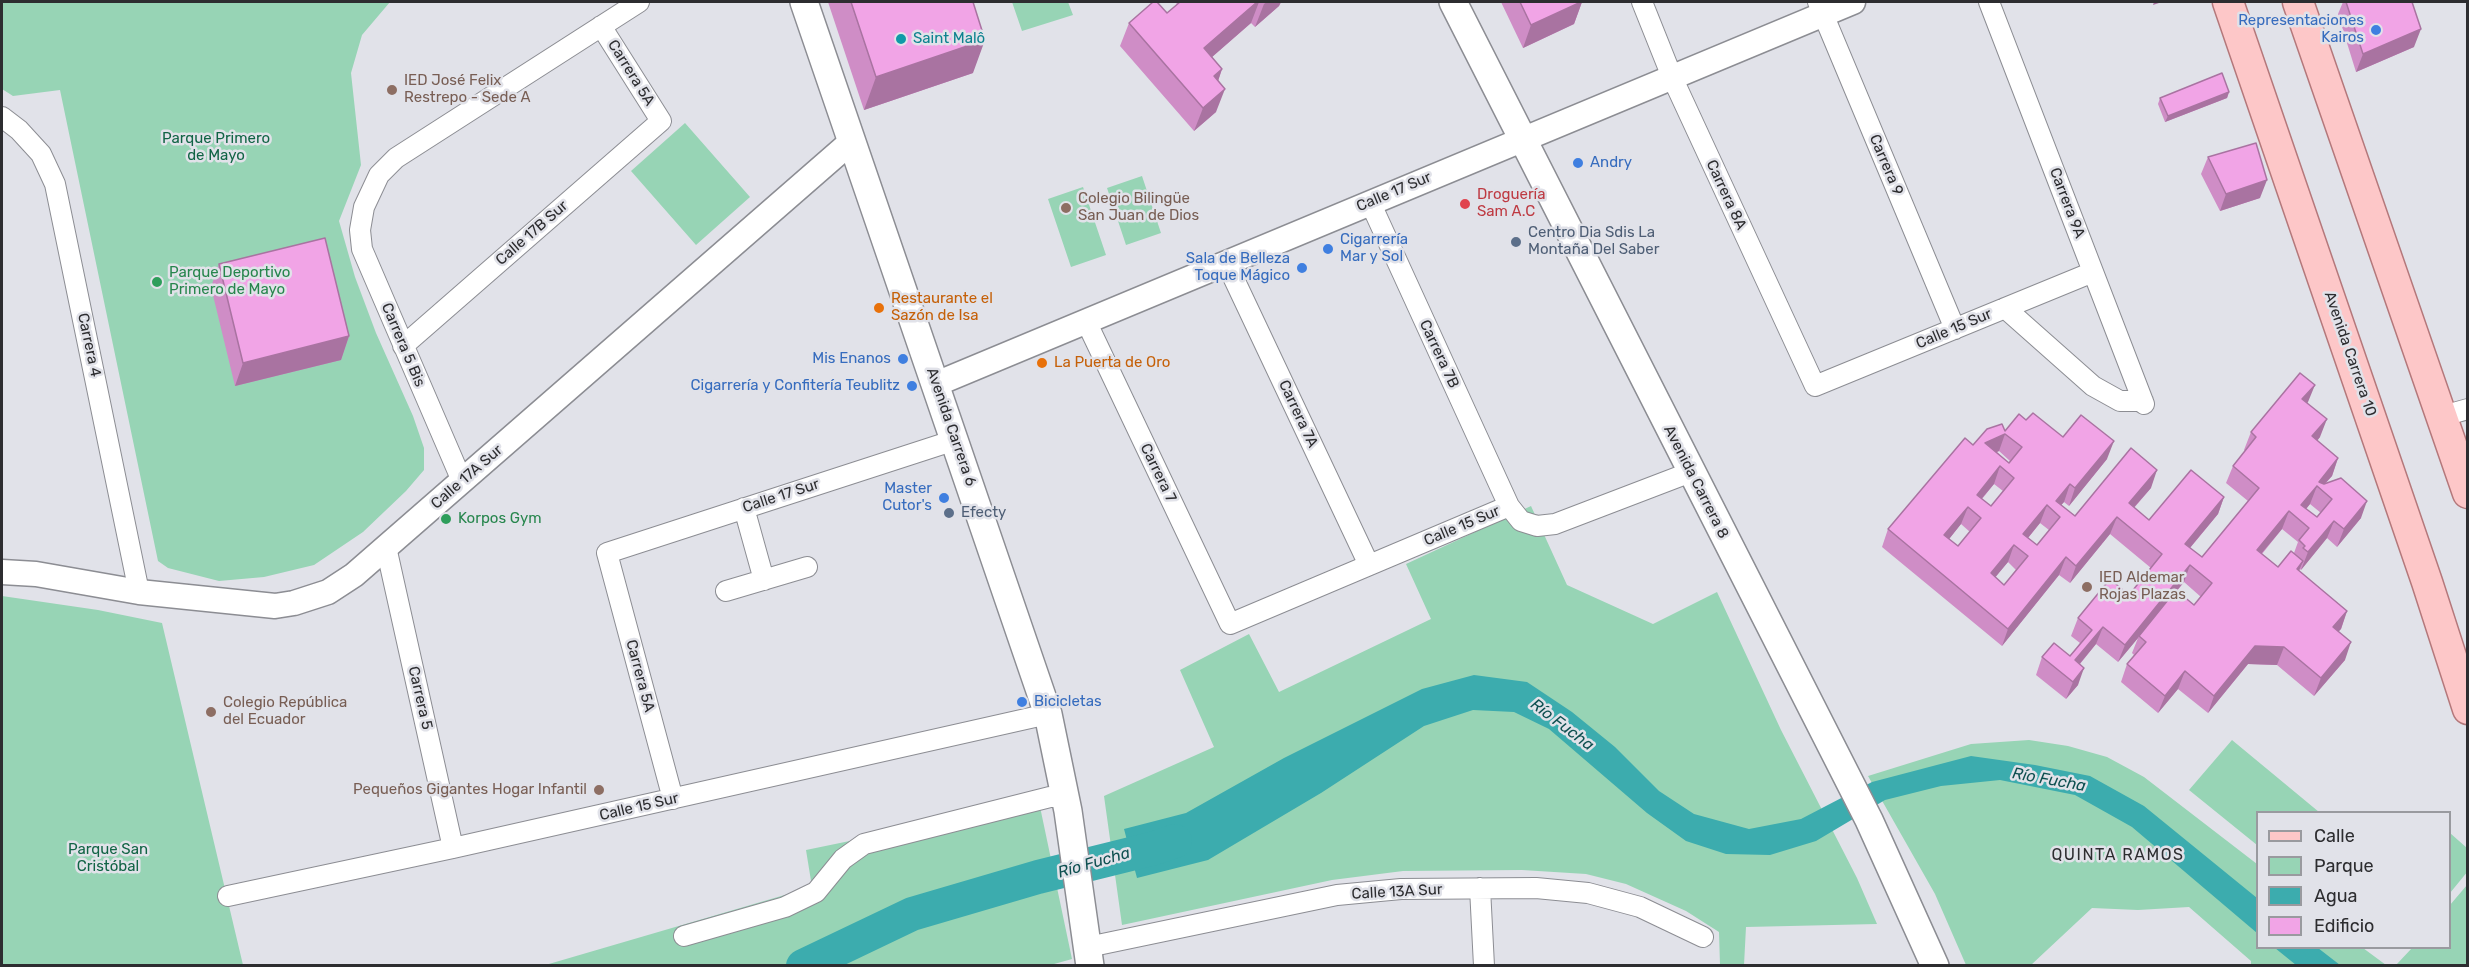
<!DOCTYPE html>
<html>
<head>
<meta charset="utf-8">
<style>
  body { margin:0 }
  #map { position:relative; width:2469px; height:967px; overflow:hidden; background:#e1e2e9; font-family:Rubik,sans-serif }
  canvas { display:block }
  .frame { position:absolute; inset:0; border:3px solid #2d2d30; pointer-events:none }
  .legend { position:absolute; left:2256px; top:811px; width:195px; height:138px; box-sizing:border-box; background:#e1e2e9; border:2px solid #999a9f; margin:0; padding:8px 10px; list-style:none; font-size:18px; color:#2d2d30 }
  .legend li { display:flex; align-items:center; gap:12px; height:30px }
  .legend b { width:30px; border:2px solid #999a9f }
</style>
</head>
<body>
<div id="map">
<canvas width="2469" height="967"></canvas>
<div class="frame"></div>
<ul class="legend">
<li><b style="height:8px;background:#fdc7c8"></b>Calle</li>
<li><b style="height:16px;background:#97d4b5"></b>Parque</li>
<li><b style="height:16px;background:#3cacae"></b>Agua</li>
<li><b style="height:16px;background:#f1a4e6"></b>Edificio</li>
</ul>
</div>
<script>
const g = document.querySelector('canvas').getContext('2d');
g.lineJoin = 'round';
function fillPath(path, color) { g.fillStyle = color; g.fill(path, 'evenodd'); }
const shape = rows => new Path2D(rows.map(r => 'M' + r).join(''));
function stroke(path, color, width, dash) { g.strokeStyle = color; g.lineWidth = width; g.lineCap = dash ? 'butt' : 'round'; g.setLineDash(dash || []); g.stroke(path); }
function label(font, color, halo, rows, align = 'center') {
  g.font = font + ' Rubik,sans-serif'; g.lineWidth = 5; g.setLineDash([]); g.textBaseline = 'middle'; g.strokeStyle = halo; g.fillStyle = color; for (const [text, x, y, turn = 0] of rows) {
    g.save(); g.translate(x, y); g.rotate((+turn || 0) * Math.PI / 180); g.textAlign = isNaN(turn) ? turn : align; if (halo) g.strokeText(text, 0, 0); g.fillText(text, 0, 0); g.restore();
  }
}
fillPath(shape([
  [2,2,390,2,362,35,351,73,361,165,339,221,355,277,376,333,413,416,424,448,424,470,406,491,363,532,314,565,264,577,219,581,168,568,158,561,60,90,13,96,2,89],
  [1012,2,1068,2,1073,15,1022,31],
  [685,123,750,197,696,245,631,171],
  [1142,176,1161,233,1126,245,1107,188],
  [1083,187,1106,255,1071,267,1048,199],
  [1531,506,1567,585,1653,624,1717,592,1781,730,1857,878,1877,924,1746,927,1744,965,1720,965,1719,932,1686,911,1626,884,1586,874,1522,870,1403,871,1332,880,1122,925,1104,796,1214,747,1180,670,1249,634,1279,692,1431,619,1406,564],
  [2,596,98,610,162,623,243,965,2,966],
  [2029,740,2068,746,2107,757,2144,777,2257,864,2258,948,2363,948,2386,965,2251,965,2251,961,2189,907,2138,910,2092,908,2031,965,1966,965,1935,894,1868,776,1971,744],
  [2232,740,2319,812,2258,812,2257,845,2189,790],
  [1039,802,1072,959,1047,966,542,966,812,887,806,850],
  [2450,833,2467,848,2468,871,2450,893],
  [2467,885,2467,965,2396,965,2412,948,2450,948,2450,905]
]), '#97d4b5');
fillPath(shape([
  [1474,675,1527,682,1572,712,1615,747,1659,791,1694,814,1749,829,1801,819,1872,782,1971,756,2035,765,2090,776,2144,806,2257,898,2257,933,2132,827,2075,795,2000,780,1941,786,1885,800,1816,841,1770,855,1726,854,1686,841,1647,813,1549,729,1514,712,1473,710,1424,726,1321,793,1208,860,1137,878,1124,829,1186,813,1284,758,1422,689],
  [2275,948,2318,948,2340,965,2296,965]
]), '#3cacae');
stroke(shape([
  [803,966,912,914,1038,877,1155,848,1175,841]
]), '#3cacae', 34);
const minor = shape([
  [1642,2,1672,77,1815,386,2093,272],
  [1818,2,1955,329],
  [1989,2,2144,404],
  [2,117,19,130,41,154,55,184,139,592],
  [1370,202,1509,506,1521,521,1537,526,1555,524,1691,472],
  [1226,262,1369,565],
  [2005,308,2093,386,2120,401,2143,401],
  [1086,321,1230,624,1509,506],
  [403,346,661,121,601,26],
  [2443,416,2468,409],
  [462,481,362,249,360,230,364,207,379,175,396,158,639,2],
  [744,508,764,580],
  [386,547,453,848],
  [726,591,807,567],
  [673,799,607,553,955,440],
  [1480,888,1484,966],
  [228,896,453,848,1048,714],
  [684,936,785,907,816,892,843,859,864,844,1050,797,1065,797],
  [1088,947,1337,895,1401,889,1536,888,1588,893,1640,907,1703,937]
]);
const tertiary = shape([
  [936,384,1853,2],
  [2,572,36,574,139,592,275,606,294,603,328,592,354,575,852,141]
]);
const secondary = shape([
  [804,2,1048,714,1068,811,1090,966],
  [1453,2,1869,820,1935,966]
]);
const primary = shape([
  [2228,2,2427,582,2468,709],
  [2298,2,2468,493]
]);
stroke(minor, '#8c8d93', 22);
stroke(tertiary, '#8c8d93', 27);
stroke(secondary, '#8c8d93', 30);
stroke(primary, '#b4787b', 33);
stroke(minor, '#fff', 20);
stroke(tertiary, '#fff', 24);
stroke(secondary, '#fff', 27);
stroke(primary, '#fdc7c8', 30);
fillPath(shape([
  [828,2,973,2,973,73,864,110],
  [1175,2,1281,2,1279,6,1255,27,1251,23,1212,57,1222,69,1218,81,1216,112,1194,131,1120,46,1129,23,1167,13,1177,4],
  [1501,2,1582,2,1574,24,1523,48],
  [2343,2,2412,2,2414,47,2356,72,2338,14],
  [2229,92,2227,98,2165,122,2158,104,2160,98],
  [2208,157,2260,198,2220,211,2201,174],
  [219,264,349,336,341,360,235,386,211,287],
  [2308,402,2307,403,2320,437,2317,441,2338,458,2332,476,2325,484,2361,518,2337,547,2327,538,2301,570,2300,569,2299,571,2347,611,2341,629,2338,631,2345,660,2314,696,2277,665,2248,664,2208,713,2178,689,2158,713,2121,682,2127,664,2134,655,2132,653,2138,638,2118,662,2096,644,2080,664,2078,685,2066,699,2036,675,2042,657,2070,656,2080,643,2071,636,2078,618,2129,595,2151,568,2110,534,2070,583,2059,575,2002,646,1882,547,1888,529,1973,445,2005,431,2026,420,2107,459,2069,506,2064,502,2061,505,2075,516,2151,488,2134,508,2149,520,2224,497,2218,514,2190,548,2202,557,2248,501,2226,483,2233,466,2245,451,2244,450,2251,432],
  [1999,451,2010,461,2009,463,1997,452],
  [1994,484,2003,491,1991,506,1982,499],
  [2310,504,2321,513,2317,517,2306,509],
  [2040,523,2049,530,2037,545,2028,538],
  [1961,524,1970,532,1958,546,1949,539],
  [2282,529,2298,542,2294,553,2278,567,2262,554],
  [2008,562,2016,570,2004,585,1995,577],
  [2184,582,2201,597,2194,605,2177,591]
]), '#cf8dc6');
fillPath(shape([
  [1257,2,1259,2,1251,23,1196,71,1204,48],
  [1267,2,1281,2,1279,6,1255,27,1264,4],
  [1581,2,1582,2,1574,24,1523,48,1531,25],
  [2154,2,2162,2,2153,5],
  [2421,29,2414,47,2356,72,2363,54],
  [985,40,973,73,864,110,876,77],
  [1222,69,1214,93,1214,76],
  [1225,89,1216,112,1194,131,1203,108],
  [2229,92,2227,98,2165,122,2168,116],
  [2267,180,2260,198,2220,211,2226,194],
  [349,336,341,360,235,386,243,363],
  [2315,385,2308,402,2296,417,2302,399],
  [2327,419,2320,437,2306,454,2312,436],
  [2005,434,1999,451,1979,460,1985,443],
  [2114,441,2107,459,2069,506,2075,488],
  [2338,458,2332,476,2320,489,2319,482],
  [2000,466,1994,484,1972,510,1977,495],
  [2157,470,2151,488,2122,521,2129,503],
  [2070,484,2064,502,2055,512,2056,501],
  [2317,486,2310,504,2298,519,2301,505],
  [2224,497,2218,514,2179,561,2185,544],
  [2367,501,2361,518,2337,547,2344,529],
  [2047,505,2040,523,2019,549,2023,534],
  [1968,507,1961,524,1938,553,1944,535],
  [2289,511,2282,529,2250,567,2257,550],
  [2117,517,2110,534,2070,583,2076,566],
  [2334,521,2327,538,2301,570,2308,552],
  [2014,545,2008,562,1984,591,1991,573],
  [2066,557,2059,575,2002,646,2008,629],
  [2303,561,2296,578,2297,569],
  [2190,565,2184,582,2139,636,2138,638,2118,662,2125,645],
  [2347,611,2341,629,2327,645,2333,627],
  [2103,627,2096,644,2068,678,2075,660],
  [2351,642,2345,660,2314,696,2321,678],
  [2255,646,2284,647,2277,665,2248,664,2208,713,2214,696],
  [2084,668,2078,685,2066,699,2073,682],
  [2185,671,2178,689,2158,713,2165,696]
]), '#a973a1');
const building = shape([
  [851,2,973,2,985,40,876,77,851,2],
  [1153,2,1157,2,1167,13,1180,2,1257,2,1204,48,1222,69,1214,76,1225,89,1203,108,1129,23,1153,2],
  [1520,2,1581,2,1531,25,1520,2],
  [2346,2,2412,2,2421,29,2363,54,2346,2],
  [2222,73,2229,92,2168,116,2160,98,2222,73],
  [2256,143,2267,180,2226,194,2208,157,2256,143],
  [325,238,349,336,243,363,219,264,325,238],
  [2300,373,2315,385,2302,399,2327,419,2312,436,2338,458,2319,482,2324,484,2341,478,2367,501,2344,529,2334,521,2308,552,2303,548,2305,546,2299,540,2309,528,2289,511,2257,550,2278,567,2291,551,2303,561,2297,569,2347,611,2333,627,2351,642,2321,678,2284,647,2255,646,2214,696,2185,671,2165,696,2127,664,2146,642,2139,636,2176,590,2194,605,2212,583,2190,565,2125,645,2103,627,2075,660,2084,668,2073,682,2042,657,2054,643,2070,656,2092,630,2078,618,2110,579,2129,595,2162,554,2117,517,2076,566,2066,557,2008,629,1888,529,1965,438,1973,445,1987,429,2002,424,2005,431,2019,414,2026,420,2033,413,2063,437,2081,415,2114,441,2075,488,2070,484,2056,501,2075,516,2131,448,2157,470,2129,503,2149,520,2191,470,2224,497,2185,544,2202,557,2259,488,2233,466,2256,437,2251,432,2300,373],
  [2005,434,2022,447,2009,463,1985,443,2005,434],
  [2000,466,2014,478,1991,506,1977,495,2000,466],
  [2317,486,2332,499,2317,517,2301,505,2317,486],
  [2047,505,2060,517,2037,545,2023,534,2047,505],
  [1968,507,1981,518,1958,546,1944,535,1968,507],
  [2014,545,2028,556,2004,585,1991,573,2014,545]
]);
fillPath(building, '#f1a4e6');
stroke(building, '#a973a1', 1.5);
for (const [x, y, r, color] of [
  [2376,30,6,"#3f7fe0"],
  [901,39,6,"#0f9aa8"],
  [392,90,6,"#8d6e63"],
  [1578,163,6,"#3f7fe0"],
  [1465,204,6,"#e0444e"],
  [1066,208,6,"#8d6e63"],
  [1516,242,6,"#5c6f8a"],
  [1328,249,6,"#3f7fe0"],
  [1302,268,6,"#3f7fe0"],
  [157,282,6,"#2e9e5b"],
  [879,308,6,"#e8710a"],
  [903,359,6,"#3f7fe0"],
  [1042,363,6,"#e8710a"],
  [912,386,6,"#3f7fe0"],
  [944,498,6,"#3f7fe0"],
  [949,513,6,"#5c6f8a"],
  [446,519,6,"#2e9e5b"],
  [2087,587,6,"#8d6e63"],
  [1022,702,6,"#3f7fe0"],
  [211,712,6,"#8d6e63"],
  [599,790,6,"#8d6e63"]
]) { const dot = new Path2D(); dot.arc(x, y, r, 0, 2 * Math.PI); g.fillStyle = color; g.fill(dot); stroke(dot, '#e1e2e9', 2); }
label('15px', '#366cbe', '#e1e2e9', [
  ["Representaciones",2364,21],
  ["Kairos",2364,38],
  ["Andry",1590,163,"left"],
  ["Cigarrería",1340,240,"left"],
  ["Mar y Sol",1340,257,"left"],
  ["Sala de Belleza",1290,259],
  ["Toque Mágico",1290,276],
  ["Mis Enanos",891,359],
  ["Cigarrería y Confitería Teublitz",900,386],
  ["Master",932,489],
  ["Cutor's",932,506],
  ["Bicicletas",1034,702,"left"]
], 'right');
label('15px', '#0d838f', '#e1e2e9', [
  ["Saint Malô",913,39]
], 'left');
label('15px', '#2d2d30', '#e1e2e9', [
  ["Carrera 5A",631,73,58],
  ["Carrera 9",1886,165,67],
  ["Calle 17 Sur",1394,192,-23],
  ["Carrera 8A",1726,195,65],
  ["Carrera 9A",2067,203,69],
  ["Calle 17B Sur",532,233,-41],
  ["Calle 15 Sur",1954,329,-23],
  ["Carrera 4",89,345,78],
  ["Carrera 5 Bis",403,345,67],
  ["Carrera 7B",1439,354,65],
  ["Avenida Carrera 10",2350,354,71],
  ["Carrera 7A",1298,414,65],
  ["Avenida Carrera 6",951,427,71],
  ["Carrera 7",1158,473,64],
  ["Calle 17A Sur",467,477,-41],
  ["Avenida Carrera 8",1696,482,63],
  ["Calle 17 Sur",781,496,-18],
  ["Calle 15 Sur",1462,526,-23],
  ["Carrera 5A",640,676,75],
  ["Carrera 5",420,698,77],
  ["Calle 15 Sur",639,807,-13],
  ["Calle 13A Sur",1397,892,-3]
]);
label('15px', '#785e54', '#e1e2e9', [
  ["IED José Felix",404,81],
  ["Restrepo - Sede A",404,98],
  ["Colegio Bilingüe",1078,199],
  ["San Juan de Dios",1078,216],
  ["IED Aldemar",2099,578],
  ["Rojas Plazas",2099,595],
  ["Colegio República",223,703],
  ["del Ecuador",223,720],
  ["Pequeños Gigantes Hogar Infantil",587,790,"right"]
], 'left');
label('15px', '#116445', '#e1e2e9', [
  ["Parque Primero",216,139],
  ["de Mayo",216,156],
  ["Parque San",108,850],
  ["Cristóbal",108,867]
]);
label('15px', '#be3a42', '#e1e2e9', [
  ["Droguería",1477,195],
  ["Sam A.C",1477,212]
], 'left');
label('15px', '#4e5e75', '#e1e2e9', [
  ["Centro Dia Sdis La",1528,233],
  ["Montaña Del Saber",1528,250],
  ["Efecty",961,513]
], 'left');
label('15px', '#27864d', '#e1e2e9', [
  ["Parque Deportivo",169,273],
  ["Primero de Mayo",169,290],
  ["Korpos Gym",458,519]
], 'left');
label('15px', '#c56008', '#e1e2e9', [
  ["Restaurante el",891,299],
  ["Sazón de Isa",891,316],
  ["La Puerta de Oro",1054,363]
], 'left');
label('italic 16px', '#0f5051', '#e1e2e9', [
  ["Río Fucha",1562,725,37],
  ["Río Fucha",2049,780,10],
  ["Río Fucha",1094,863,-16]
]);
g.letterSpacing = '1.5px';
label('16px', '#2d2d30', '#e1e2e9', [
  ["QUINTA RAMOS",2118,855]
]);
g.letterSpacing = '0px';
</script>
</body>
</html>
